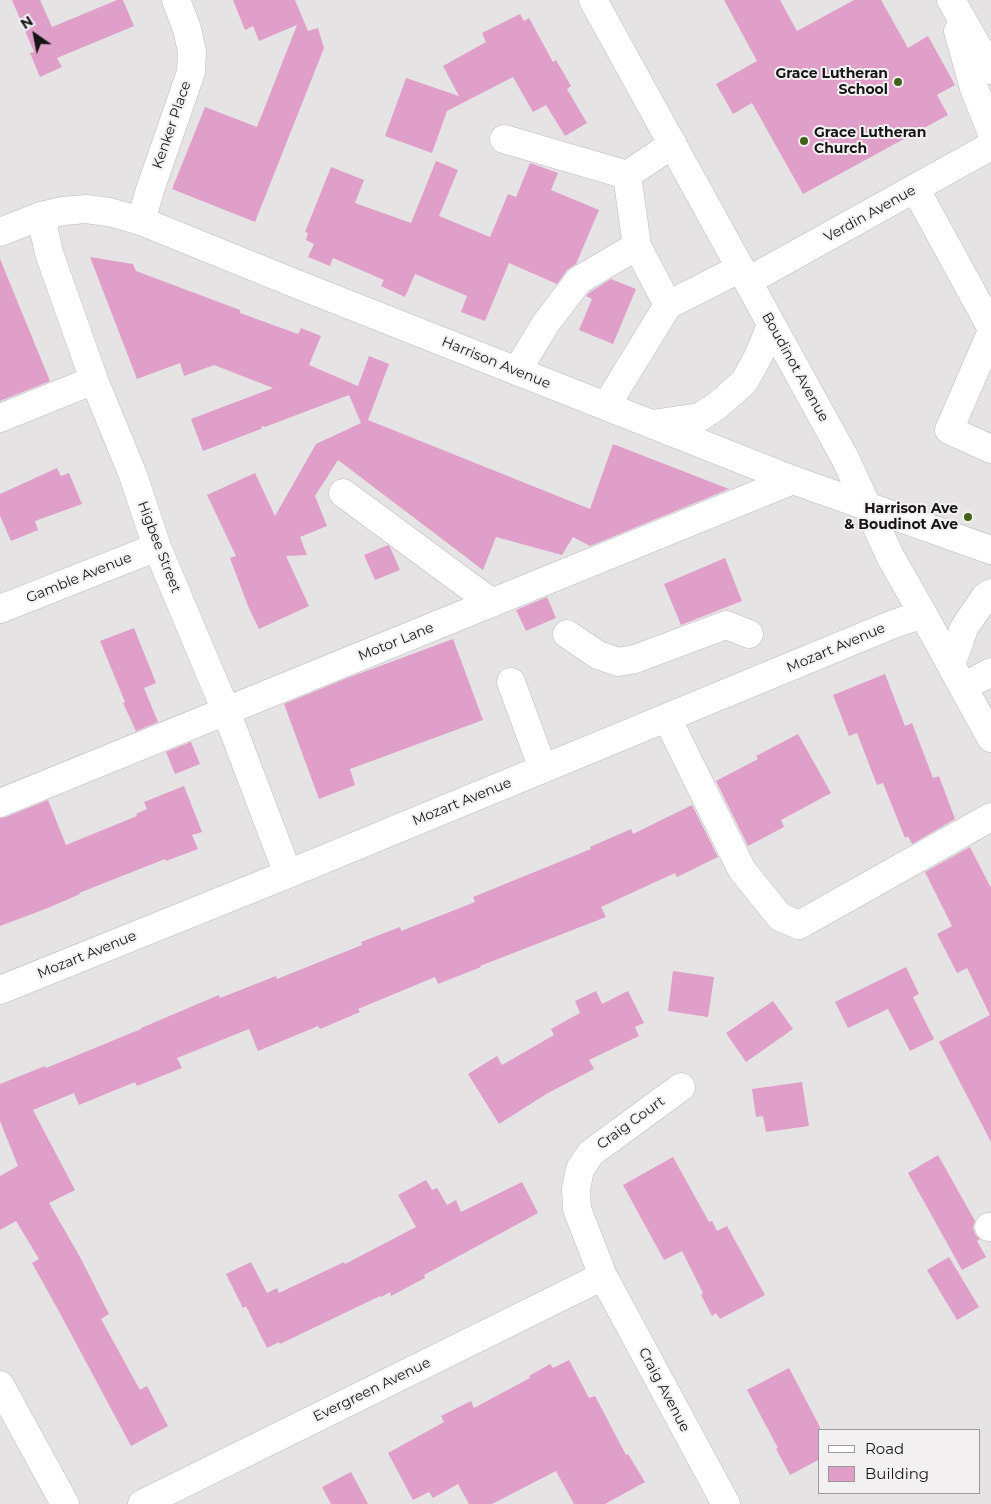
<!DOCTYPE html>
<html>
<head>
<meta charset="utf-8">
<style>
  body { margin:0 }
  #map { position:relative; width:991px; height:1504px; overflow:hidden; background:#e6e3e5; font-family:Montserrat,sans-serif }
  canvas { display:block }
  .legend { position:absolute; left:818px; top:1429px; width:162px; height:65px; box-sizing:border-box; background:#f3f0f2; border:1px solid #9b999a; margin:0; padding:6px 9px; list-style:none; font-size:15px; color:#171617 }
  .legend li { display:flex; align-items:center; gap:10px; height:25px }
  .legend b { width:25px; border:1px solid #9b999a }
  .north { position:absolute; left:10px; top:10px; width:50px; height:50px; -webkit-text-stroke:4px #f3f0f2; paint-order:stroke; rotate:327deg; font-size:14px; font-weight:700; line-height:20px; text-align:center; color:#171617 }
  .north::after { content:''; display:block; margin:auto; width:18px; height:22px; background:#171617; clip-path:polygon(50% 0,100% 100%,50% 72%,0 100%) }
</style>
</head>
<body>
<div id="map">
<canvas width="991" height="1504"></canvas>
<ul class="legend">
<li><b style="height:6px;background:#fff"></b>Road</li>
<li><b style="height:14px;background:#df9fc9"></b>Building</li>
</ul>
<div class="north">N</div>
</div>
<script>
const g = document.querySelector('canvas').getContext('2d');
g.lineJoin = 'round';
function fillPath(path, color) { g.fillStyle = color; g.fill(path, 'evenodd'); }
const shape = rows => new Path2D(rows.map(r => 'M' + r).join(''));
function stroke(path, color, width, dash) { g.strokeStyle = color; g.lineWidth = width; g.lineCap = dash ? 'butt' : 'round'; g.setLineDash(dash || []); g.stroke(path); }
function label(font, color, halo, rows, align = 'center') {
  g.font = font + ' Montserrat,sans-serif'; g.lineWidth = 4; g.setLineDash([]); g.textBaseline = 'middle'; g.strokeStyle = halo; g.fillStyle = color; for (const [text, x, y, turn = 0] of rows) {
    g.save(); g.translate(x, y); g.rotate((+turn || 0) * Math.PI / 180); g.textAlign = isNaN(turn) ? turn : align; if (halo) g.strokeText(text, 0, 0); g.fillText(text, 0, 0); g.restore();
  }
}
fillPath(shape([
  [12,0,40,0,52,27,117,0,123,0,134,26,57,58,62,67,40,77,30,53,34,52],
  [233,0,295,0,308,31,318,28,324,48,255,222,172,189,205,107,257,127,297,25,259,41,253,26,245,30],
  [724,0,780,0,797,31,854,0,881,0,908,48,928,36,955,85,937,95,948,115,803,194,752,103,733,114,716,84,757,61],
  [520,14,524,21,529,18,553,62,556,60,571,86,567,89,587,123,565,136,546,105,533,112,513,77,447,111,432,153,385,136,406,78,459,96,443,66,486,42,482,33],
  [436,161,458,170,439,216,490,237,508,194,516,197,530,163,558,173,551,190,599,210,576,264,567,270,557,284,509,263,485,321,461,312,467,296,415,274,405,297,381,286,384,280,333,258,330,266,308,257,314,244,306,240,308,233,305,232,331,167,364,180,355,203,411,223],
  [90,257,133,264,136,271,240,310,240,313,298,334,301,328,321,336,309,365,358,386,369,356,389,364,368,420,590,509,613,444,729,489,590,546,573,537,562,555,496,537,483,570,338,460,315,496,327,526,300,537,307,555,286,556,309,606,259,629,248,606,230,558,236,556,207,495,255,473,275,516,316,444,361,423,349,395,265,427,262,426,261,429,203,451,191,419,273,388,214,365,184,376,180,363,137,379],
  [0,259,50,381,0,401],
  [611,279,636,289,613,344,579,330,592,299,586,296,590,292],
  [57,468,61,476,69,473,82,504,35,521,38,530,11,541,0,516,0,494],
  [388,545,390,547,400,570,375,580,364,555],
  [725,558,742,601,681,625,664,584],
  [547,597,556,618,526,631,516,610],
  [134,628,156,683,144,688,158,722,136,731,123,703,125,702,100,641],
  [453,639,483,720,350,769,355,785,319,799,284,704,350,677],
  [885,674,905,726,912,723,933,778,939,776,955,819,912,844,908,836,905,838,883,783,877,785,857,733,849,736,833,695],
  [798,734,831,793,781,820,784,827,748,846,716,781,758,759,756,756],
  [191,742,200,764,175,774,166,752],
  [184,786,202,832,192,835,198,849,166,861,165,859,79,893,80,894,48,908,0,926,0,818,6,817,48,800,66,845,137,816,136,814,147,809,144,802],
  [692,805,718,857,677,877,675,873,601,907,606,917,480,966,481,967,438,984,435,977,358,1009,360,1012,320,1029,318,1026,258,1051,249,1029,177,1058,182,1068,137,1086,135,1082,79,1105,74,1093,33,1110,75,1190,49,1203,80,1257,109,1314,101,1319,140,1390,147,1386,168,1426,131,1446,56,1306,32,1263,39,1259,16,1221,0,1230,0,1176,18,1166,0,1121,0,1084,45,1066,46,1068,141,1029,141,1028,219,995,220,998,276,976,277,979,362,945,361,942,400,927,401,931,475,902,473,897,591,849,590,847,631,829,633,834],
  [970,847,991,888,991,1142,939,1042,990,1015,967,968,957,973,937,934,952,926,925,872],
  [906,967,919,994,913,997,934,1039,910,1051,888,1009,848,1028,835,1002],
  [673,971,714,977,708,1017,668,1011],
  [596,991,602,1004,628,991,644,1023,635,1027,639,1036,589,1060,594,1069,548,1093,499,1124,468,1074,497,1056,502,1065,554,1035,551,1029,580,1013,575,1001],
  [773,1001,793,1029,746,1062,726,1033],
  [802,1082,809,1126,766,1132,763,1116,756,1117,752,1089],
  [938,1155,975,1221,973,1227,975,1234,980,1239,977,1241,986,1257,962,1270,908,1173],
  [673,1157,709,1222,712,1221,717,1231,727,1226,765,1295,720,1319,716,1313,712,1316,701,1295,703,1293,682,1251,664,1260,623,1185],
  [426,1180,432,1190,437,1188,447,1205,456,1200,461,1212,522,1182,538,1213,424,1275,425,1278,391,1296,390,1292,381,1297,380,1296,280,1344,279,1342,267,1348,246,1306,243,1308,226,1274,251,1262,267,1293,277,1288,279,1293,344,1262,345,1264,416,1227,398,1195],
  [949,1257,979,1307,957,1320,927,1270],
  [569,1360,589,1398,595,1396,626,1455,628,1454,645,1482,605,1504,574,1504,556,1471,492,1504,469,1504,458,1484,433,1498,429,1492,413,1500,388,1453,444,1422,441,1416,471,1401,474,1408,530,1378,529,1376,550,1364,553,1368],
  [789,1368,820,1427,820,1459,790,1475,776,1449,778,1448,747,1390],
  [351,1472,368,1504,331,1504,322,1487]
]), '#df9fc9');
const minor = shape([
  [593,0,845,458,890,556,923,614,991,738],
  [951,0,991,70],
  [965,26,958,31,974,88,991,131],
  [504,139,627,175,673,144],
  [627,175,637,246,668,305,741,268],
  [915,188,991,327],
  [41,216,49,253,94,380,133,475,157,547,226,711,288,874],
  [141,221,150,190,191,72,192,51,187,29,176,0],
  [748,281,991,146],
  [991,333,949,430,991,449],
  [517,371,546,323,579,280,637,246],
  [606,406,668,305],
  [0,418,94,380],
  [652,424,700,417,718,405,744,382,758,357,771,325],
  [343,493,492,603],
  [0,609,157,547],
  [567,634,598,655,618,662,635,659,726,625,749,634],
  [951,665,964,628,985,597,991,593],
  [511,682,543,769],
  [963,687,991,672],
  [667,718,742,870,780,917,799,925,991,817],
  [0,803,793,480],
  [0,990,288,874,891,625,923,614],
  [681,1087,591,1153,580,1169,576,1189,577,1209,603,1276,726,1504],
  [989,1227,991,1227],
  [0,1385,65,1504],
  [142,1504,603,1276]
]);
const major = shape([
  [0,232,41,216,63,211,86,209,109,212,141,221,294,283,793,480,991,550]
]);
stroke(minor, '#bdbabb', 29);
stroke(major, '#bdbabb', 29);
stroke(minor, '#fff', 28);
stroke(major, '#fff', 28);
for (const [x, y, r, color] of [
  [898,82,5,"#426217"],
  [804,141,5,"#426217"],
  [968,517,5,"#426217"]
]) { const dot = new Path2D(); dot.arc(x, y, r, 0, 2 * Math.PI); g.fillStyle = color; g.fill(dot); stroke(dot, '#f3f0f2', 2); }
label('bold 14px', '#171617', '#f3f0f2', [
  ["Grace Lutheran",888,74],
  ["School",888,90],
  ["Grace Lutheran",814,133,"left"],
  ["Church",814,149,"left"],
  ["Harrison Ave",958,509],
  ["& Boudinot Ave",958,525]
], 'right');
label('14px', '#171617', '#f3f0f2', [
  ["Kenker Place",172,125,-71],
  ["Verdin Avenue",870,214,-29],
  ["Harrison Avenue",496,363,22],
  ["Boudinot Avenue",795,367,61],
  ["Higbee Street",159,547,69],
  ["Gamble Avenue",79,578,-22],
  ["Motor Lane",396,642,-22],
  ["Mozart Avenue",836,648,-23],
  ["Mozart Avenue",462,802,-22],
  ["Mozart Avenue",87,955,-22],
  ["Craig Court",631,1123,-36],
  ["Evergreen Avenue",372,1390,-26],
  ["Craig Avenue",664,1390,62]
]);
</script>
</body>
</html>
